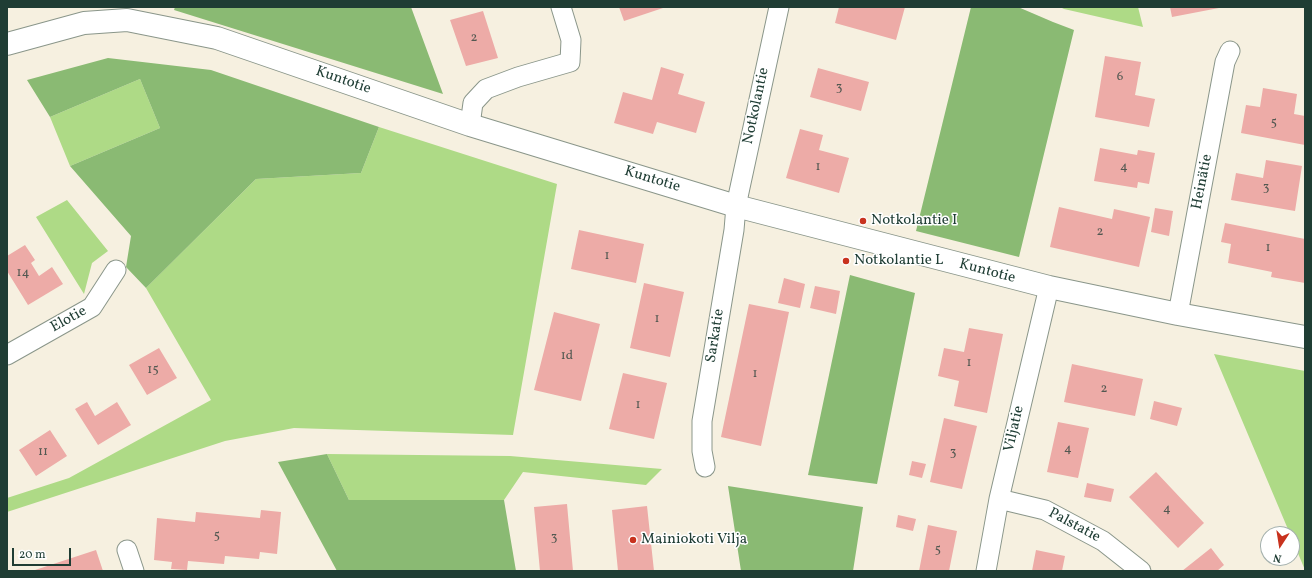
<!DOCTYPE html>
<html>
<head>
<meta charset="utf-8">
<style>
  body { margin:0 }
  #map { position:relative; width:1312px; height:578px; overflow:hidden; background:#f6f0e0; font-family:Vollkorn,serif }
  canvas { display:block }
  .frame { position:absolute; inset:0; border:8px solid #1f3d34; pointer-events:none }
  .north { position:absolute; left:1260px; top:526px; width:40px; height:40px; box-sizing:border-box; background:#fff; border:1px solid #a5b1ae; border-radius:50%; rotate:192deg; font-size:11px; font-weight:700; line-height:16px; text-align:center; color:#1f3d34 }
  .north::after { content:''; display:block; margin:auto; width:14px; height:18px; background:#c8321e; clip-path:polygon(50% 0,100% 100%,50% 72%,0 100%) }
  .scale { position:absolute; left:12px; top:548px; width:59px; height:18px; box-sizing:border-box; border:2px solid #1f3d34; border-top:0; padding-left:5px; font-size:12px; line-height:14px; white-space:nowrap; color:#1f3d34; -webkit-text-stroke:3px #fff; paint-order:stroke }
</style>
</head>
<body>
<div id="map">
<canvas width="1312" height="578"></canvas>
<div class="frame"></div>
<div class="north">N</div>
<div class="scale">20 m</div>
</div>
<script>
const g = document.querySelector('canvas').getContext('2d');
g.lineJoin = 'round';
function fillPath(path, color) { g.fillStyle = color; g.fill(path, 'evenodd'); }
const shape = rows => new Path2D(rows.map(r => 'M' + r).join(''));
function stroke(path, color, width, dash) { g.strokeStyle = color; g.lineWidth = width; g.lineCap = dash ? 'butt' : 'round'; g.setLineDash(dash || []); g.stroke(path); }
function label(font, color, halo, rows, align = 'center') {
  g.font = font + ' Vollkorn,serif'; g.lineWidth = 3; g.setLineDash([]); g.textBaseline = 'middle'; g.strokeStyle = halo; g.fillStyle = color; for (const [text, x, y, turn = 0] of rows) {
    g.save(); g.translate(x, y); g.rotate((+turn || 0) * Math.PI / 180); g.textAlign = isNaN(turn) ? turn : align; if (halo) g.strokeText(text, 0, 0); g.fillText(text, 0, 0); g.restore();
  }
}
fillPath(shape([
  [1060,7,1138,7,1143,27,1064,9],
  [140,79,160,128,70,166,50,117],
  [379,127,557,184,513,435,294,428,225,441,7,512,7,498,69,478,211,400,146,288,256,179,361,173],
  [67,200,108,251,92,263,84,294,36,217],
  [1214,354,1305,371,1305,570,1292,539,1292,534,1290,534],
  [327,454,510,456,662,469,646,485,523,472,504,500,349,500]
]), '#aeda86');
fillPath(shape([
  [175,7,411,7,443,94,174,10],
  [971,7,1018,7,1053,22,1074,30,1019,257,916,231],
  [108,58,211,70,379,127,361,173,256,179,146,288,126,267,131,236,70,166,160,128,140,79,50,117,27,80],
  [850,275,915,293,877,484,808,475],
  [327,454,349,500,504,500,516,571,337,571,278,462],
  [728,486,863,507,853,571,741,571]
]), '#8aba73');
fillPath(shape([
  [619,7,666,7,624,21],
  [839,7,905,7,896,40,835,23],
  [1170,7,1219,7,1219,8,1172,17],
  [483,11,498,58,466,66,450,20],
  [1105,56,1141,62,1135,95,1155,99,1149,127,1095,117],
  [661,67,684,74,678,94,705,102,696,133,657,122,653,134,614,123,623,92,652,100],
  [818,68,869,82,861,111,810,97],
  [1263,88,1297,94,1294,114,1305,116,1305,145,1241,133,1246,105,1260,107],
  [800,129,823,135,819,150,849,158,839,193,786,178],
  [1100,148,1137,155,1138,150,1155,153,1149,184,1138,182,1137,188,1094,181],
  [1266,160,1302,166,1295,211,1231,200,1236,173,1263,178],
  [1059,207,1112,219,1114,209,1150,217,1139,267,1050,247],
  [1155,208,1173,211,1169,236,1151,232],
  [1225,223,1305,239,1305,283,1271,277,1272,272,1228,263,1231,244,1221,242],
  [579,230,644,244,636,283,571,269],
  [25,245,35,260,31,263,39,276,52,267,63,284,28,305,7,271,7,256],
  [784,278,805,284,800,308,778,303],
  [644,283,684,292,670,357,630,348],
  [815,286,840,291,836,314,810,308],
  [749,304,789,312,761,446,721,437],
  [554,312,600,324,581,401,534,390],
  [969,328,1003,334,987,413,954,406,959,381,938,376,944,348,964,352],
  [159,348,177,378,147,395,129,365],
  [1072,364,1143,379,1135,416,1064,402],
  [623,373,667,383,654,439,609,429],
  [1154,401,1182,408,1177,426,1150,419],
  [87,402,95,416,117,402,131,425,98,445,75,409],
  [944,418,977,426,962,489,930,482],
  [1058,422,1089,428,1078,478,1047,472],
  [50,430,67,456,36,476,19,450],
  [912,461,926,464,922,478,909,475],
  [1156,472,1204,523,1178,548,1129,497],
  [1087,483,1114,489,1111,502,1084,497],
  [567,504,573,571,540,571,534,507],
  [647,506,654,571,618,571,612,510],
  [261,510,281,512,277,554,260,552,259,559,225,556,224,564,188,561,187,570,171,569,172,562,154,560,157,518,195,522,196,512,260,518],
  [898,515,916,519,913,531,896,527],
  [928,525,957,531,949,571,919,571],
  [1211,548,1224,565,1217,571,1182,571],
  [96,550,103,571,32,571],
  [1036,550,1065,556,1062,571,1032,571]
]), '#edaba7');
const minor = shape([
  [470,125,473,103,486,89,518,77,570,62,571,40,561,7],
  [1178,314,1225,62,1230,51],
  [7,355,92,307,116,270],
  [705,467,702,451,702,421,734,230,736,206,779,7],
  [999,499,1045,510,1103,541,1141,571],
  [127,550,134,571],
  [986,571,999,499,1049,287]
]);
const tertiary = shape([
  [7,44,84,23,127,20,217,38,470,125,736,206,1049,287,1178,314,1305,337]
]);
stroke(minor, '#8a968a', 21);
stroke(tertiary, '#8a968a', 24);
stroke(minor, '#fff', 19);
stroke(tertiary, '#fff', 22);
for (const [x, y, r, color] of [
  [863,221,4,"#c8321e"],
  [846,261,4,"#c8321e"],
  [633,540,4,"#c8321e"]
]) { const dot = new Path2D(); dot.arc(x, y, r, 0, 2 * Math.PI); g.fillStyle = color; g.fill(dot); stroke(dot, '#fff', 1.5); }
label('13px', '#525851', null, [
  ["2",474,39],
  ["6",1120,78],
  ["3",839,89],
  ["5",1274,124],
  ["1",818,168],
  ["4",1124,168],
  ["3",1266,189],
  ["2",1100,233],
  ["1",1268,249],
  ["1",607,257],
  ["14",23,274],
  ["1",657,320],
  ["1d",567,357],
  ["1",969,364],
  ["15",153,371],
  ["1",755,375],
  ["2",1104,390],
  ["1",638,406],
  ["4",1068,450],
  ["11",43,453],
  ["3",953,454],
  ["4",1167,510],
  ["5",217,537],
  ["3",554,539],
  ["5",938,551]
]);
label('15px', '#1f3d34', '#fff', [
  ["Kuntotie",343,81,19],
  ["Notkolantie",757,106,-78],
  ["Kuntotie",652,180,17],
  ["Heinätie",1203,182,-79],
  ["Kuntotie",987,272,15],
  ["Elotie",69,320,-29],
  ["Sarkatie",716,336,-81],
  ["Viljatie",1015,429,-77],
  ["Palstatie",1074,526,28]
]);
label('15px', '#1f3d34', '#fff', [
  ["Notkolantie I",871,221],
  ["Notkolantie L",854,261],
  ["Mainiokoti Vilja",641,540]
], 'left');
</script>
</body>
</html>
